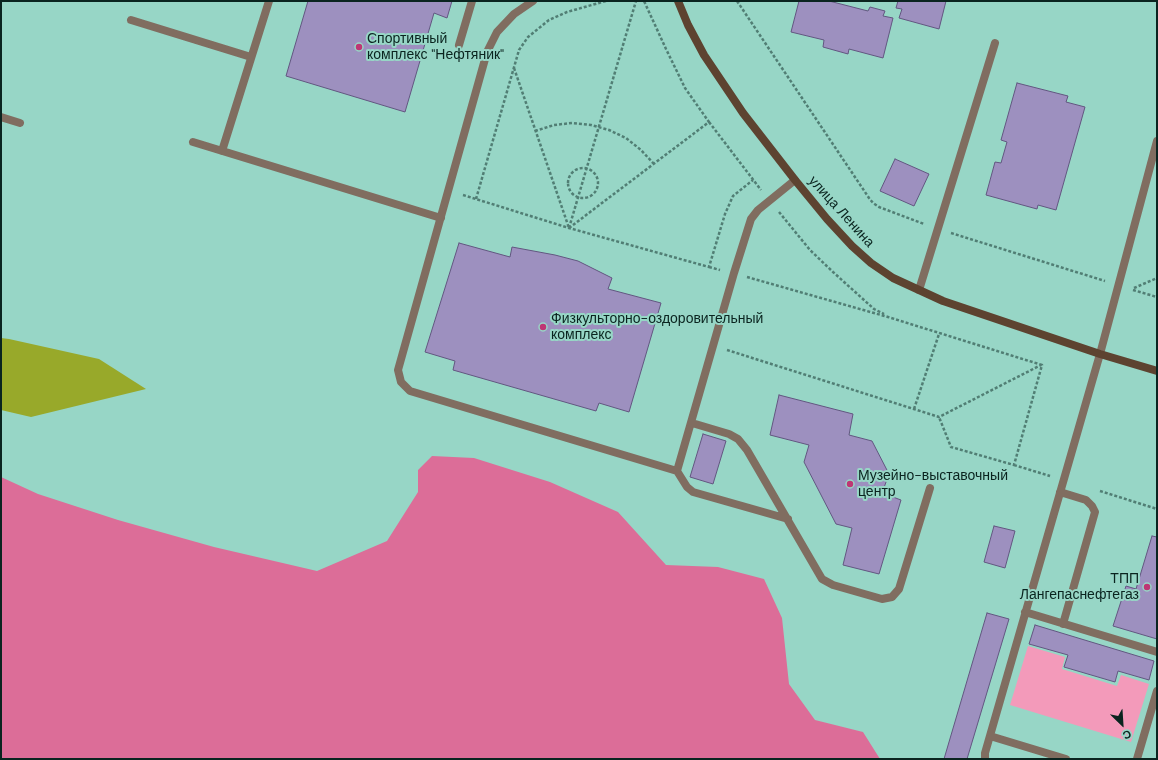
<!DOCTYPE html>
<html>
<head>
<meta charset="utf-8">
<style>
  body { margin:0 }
  #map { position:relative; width:1158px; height:760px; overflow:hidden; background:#97d6c6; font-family:"DM Sans",sans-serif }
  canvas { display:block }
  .frame { position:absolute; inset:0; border:2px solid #0a241f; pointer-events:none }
  .north { position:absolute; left:1102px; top:704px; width:40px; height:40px; -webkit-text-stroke:3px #97d6c6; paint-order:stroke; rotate:155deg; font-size:11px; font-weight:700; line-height:16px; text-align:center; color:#0a241f }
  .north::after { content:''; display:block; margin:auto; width:14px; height:18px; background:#0a241f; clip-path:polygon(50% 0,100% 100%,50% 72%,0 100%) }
</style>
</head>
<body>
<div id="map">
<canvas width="1158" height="760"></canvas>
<div class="frame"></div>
<div class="north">С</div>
</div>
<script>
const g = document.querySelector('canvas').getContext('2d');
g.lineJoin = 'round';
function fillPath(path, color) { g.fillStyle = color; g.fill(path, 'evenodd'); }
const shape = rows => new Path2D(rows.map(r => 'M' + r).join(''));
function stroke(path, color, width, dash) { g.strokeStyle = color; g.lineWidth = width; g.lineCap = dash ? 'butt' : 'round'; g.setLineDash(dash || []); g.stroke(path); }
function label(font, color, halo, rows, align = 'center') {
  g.font = font + ' "DM Sans",sans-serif'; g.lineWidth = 4; g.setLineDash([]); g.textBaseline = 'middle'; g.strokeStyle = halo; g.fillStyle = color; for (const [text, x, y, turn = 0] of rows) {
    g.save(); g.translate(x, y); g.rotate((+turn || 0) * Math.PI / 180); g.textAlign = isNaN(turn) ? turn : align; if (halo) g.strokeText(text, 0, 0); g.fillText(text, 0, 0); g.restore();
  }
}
fillPath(shape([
  [1028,646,1065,657,1062,669,1117,686,1121,675,1149,684,1131,742,1010,705]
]), '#f39aba');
fillPath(shape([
  [432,456,474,458,550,482,618,512,666,565,718,567,764,579,782,618,789,684,815,720,863,732,880,759,1,759,1,477,38,494,118,520,214,547,317,571,387,541,418,492,418,470]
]), '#dc6d98');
fillPath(shape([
  [1,338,9,339,99,359,146,389,31,417,1,410]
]), '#98a92a');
const building = shape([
  [308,1,452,1,447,18,434,13,405,112,286,76,308,1],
  [799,1,829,1,868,11,870,7,885,11,883,16,893,18,883,58,849,49,848,54,823,47,824,40,791,32,799,1],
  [898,1,946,1,939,29,899,18,902,9,896,8,898,1],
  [1017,83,1068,96,1066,102,1085,107,1056,210,1038,205,1037,209,986,195,995,162,1001,163,1007,142,1001,140,1017,83],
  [895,159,929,174,914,206,880,191,895,159],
  [459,243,510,257,512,247,555,255,578,261,612,278,608,289,661,303,629,412,599,403,596,411,453,370,455,361,425,352,459,243],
  [779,395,853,414,849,435,872,441,889,474,882,493,901,500,879,574,843,565,852,528,836,524,804,462,809,445,770,435,779,395],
  [703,434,726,441,713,484,690,477,703,434],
  [994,526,1015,531,1005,568,984,562,994,526],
  [1152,536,1157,537,1157,639,1113,626,1126,586,1136,589,1152,536],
  [987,613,1009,619,967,759,944,759,987,613],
  [1035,625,1154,661,1149,680,1118,671,1115,682,1064,667,1068,655,1029,644,1035,625]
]);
fillPath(building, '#9d90bf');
stroke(building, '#625680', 1);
stroke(shape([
  [737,1,869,198,873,203,879,207,924,224],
  [514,68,569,228],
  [709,122,761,190],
  [535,131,554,125,572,123,591,125,609,130,626,138,641,150,654,164],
  '568 183a15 15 0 1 1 30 0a15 15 0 1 1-30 0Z',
  [463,195,569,228,709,267,725,214,733,196,753,180],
  [476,199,519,50,528,37,549,20,567,12,606,1],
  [779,212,810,250,833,272,874,309,884,314],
  [569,228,709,122,685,88,666,49,644,1],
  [569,228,636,1],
  [951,233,1105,281],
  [709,267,720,270],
  [747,277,888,317,1042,365,1014,465,951,447,939,417],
  [1134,288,1157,278],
  [1133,290,1157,297],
  [727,350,939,417,1041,365],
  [914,409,939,334],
  [1014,465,1050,476],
  [1100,491,1157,509]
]), '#517e74', 2.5, [3, 2]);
stroke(shape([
  [533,1,514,14,497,32,487,52,398,370,401,382,410,391,677,471,734,273,751,219,758,210,795,180],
  [131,20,251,57],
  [459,45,472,1],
  [1,117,20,123],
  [193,142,441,218],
  [222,151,269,1],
  [919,290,995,43],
  [692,423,729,434,738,439,747,450,822,579,833,585,882,599,892,597,899,589,930,488],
  [677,471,687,487,693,492,788,519],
  [1060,492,1086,500,1092,506,1095,512,1063,624],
  [1025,612,1157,652],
  [990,736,1066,759],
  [985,759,985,753,1100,354,1157,141],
  [1137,759,1157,691]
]), '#806d60', 8);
stroke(shape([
  [678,1,688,25,704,55,743,113,795,180,827,219,852,246,871,263,893,278,943,301,1100,354,1157,371]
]), '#5d4330', 8);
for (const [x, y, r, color] of [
  [359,47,4,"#be3674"],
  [543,327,4,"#be3674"],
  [850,484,4,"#be3674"],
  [1147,587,4,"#be3674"]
]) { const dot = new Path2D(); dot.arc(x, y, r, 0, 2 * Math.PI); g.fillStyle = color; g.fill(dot); stroke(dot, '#97d6c6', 1.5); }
label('14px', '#0a241f', '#97d6c6', [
  ["Спортивный",367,39],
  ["комплекс \"Нефтяник\"",367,55],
  ["Физкульторно-оздоровительный",551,319],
  ["комплекс",551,335],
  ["Музейно-выставочный",858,476],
  ["центр",858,492],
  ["ТПП",1139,579,"right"],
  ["Лангепаснефтегаз",1139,595,"right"]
], 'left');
label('14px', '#0a241f', '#97d6c6', [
  ["улица Ленина",841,212,48]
]);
</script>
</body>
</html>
